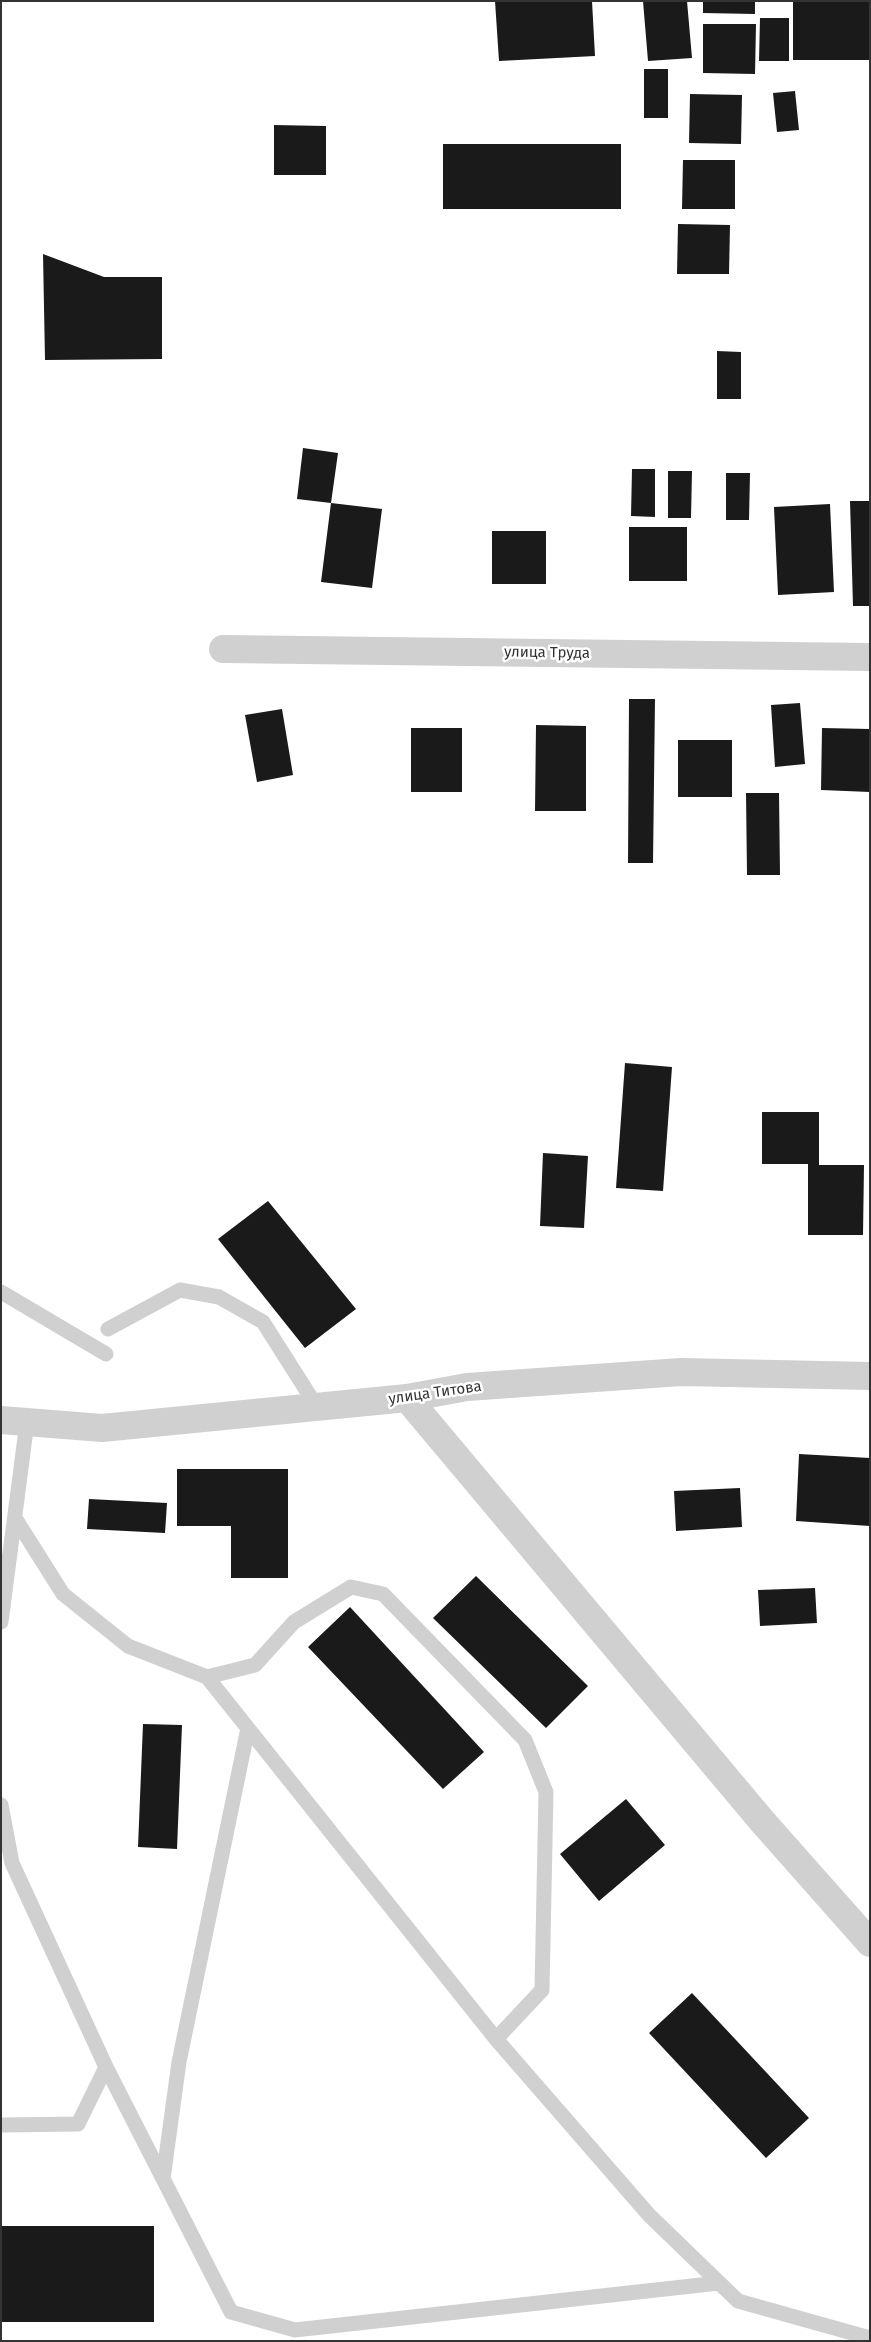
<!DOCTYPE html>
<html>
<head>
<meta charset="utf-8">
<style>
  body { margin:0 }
  #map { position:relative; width:871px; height:2342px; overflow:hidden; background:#fff; font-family:"Fira Sans",sans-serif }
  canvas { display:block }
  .frame { position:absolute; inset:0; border:2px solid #333; pointer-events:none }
</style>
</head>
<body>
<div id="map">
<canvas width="871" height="2342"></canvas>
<div class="frame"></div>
</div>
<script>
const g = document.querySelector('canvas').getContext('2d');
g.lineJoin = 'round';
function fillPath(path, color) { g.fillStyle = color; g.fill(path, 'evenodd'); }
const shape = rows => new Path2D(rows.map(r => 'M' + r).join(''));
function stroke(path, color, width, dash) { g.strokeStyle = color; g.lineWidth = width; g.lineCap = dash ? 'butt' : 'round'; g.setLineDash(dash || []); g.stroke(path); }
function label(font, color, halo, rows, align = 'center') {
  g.font = font + ' "Fira Sans",sans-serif'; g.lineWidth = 5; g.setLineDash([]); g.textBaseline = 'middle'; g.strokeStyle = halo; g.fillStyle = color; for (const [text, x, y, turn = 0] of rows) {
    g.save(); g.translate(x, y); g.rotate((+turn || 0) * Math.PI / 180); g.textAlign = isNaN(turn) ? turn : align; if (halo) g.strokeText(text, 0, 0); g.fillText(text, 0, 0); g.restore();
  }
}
fillPath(shape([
  [495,1,592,1,595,56,499,61],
  [643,1,687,1,692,58,648,61],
  [703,1,755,1,755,14,703,13],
  [793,1,870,1,870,60,793,60],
  [760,18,789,18,789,61,759,61],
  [703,24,756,24,755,74,703,73],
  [644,69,668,69,668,118,644,118],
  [795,91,799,130,777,132,773,93],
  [690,94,742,95,741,144,689,143],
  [274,125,326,126,326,175,274,175],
  [443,144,621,144,621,209,443,209],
  [683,160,735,160,735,209,682,209],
  [678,224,730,225,729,274,677,274],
  [43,254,104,277,162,277,162,359,45,360],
  [717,351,741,352,741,399,717,399],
  [303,448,338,453,331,503,297,499],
  [632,469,655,469,655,517,631,516],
  [668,471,692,471,691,518,668,518],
  [726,473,750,473,749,520,726,520],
  [850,501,870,501,870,606,853,606],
  [331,503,382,509,372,588,321,582],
  [830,504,834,592,778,595,774,507],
  [629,527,687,527,687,581,629,581],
  [492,531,546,531,546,584,492,584],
  [629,699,655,699,653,863,628,863],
  [800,703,805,764,775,767,771,705],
  [282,709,293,775,257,782,245,715],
  [536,725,586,726,586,811,535,811],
  [411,728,462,728,462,792,411,792],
  [822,728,870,729,870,792,821,790],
  [678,740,732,740,732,797,678,797],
  [746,793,779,793,780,875,747,875],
  [625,1063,672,1067,663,1191,616,1188],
  [762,1112,819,1112,819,1165,864,1165,863,1235,808,1235,808,1164,762,1164],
  [543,1153,588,1156,584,1228,540,1226],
  [268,1201,356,1309,305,1348,218,1239],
  [799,1454,870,1458,870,1526,796,1521],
  [177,1469,288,1469,288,1578,231,1578,231,1526,177,1526],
  [740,1488,742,1527,676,1531,674,1491],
  [89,1499,167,1503,165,1533,87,1529],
  [476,1576,588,1686,546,1728,433,1618],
  [815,1588,817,1623,760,1626,758,1590],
  [350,1607,484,1752,443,1789,308,1647],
  [143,1724,182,1725,177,1849,138,1847],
  [626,1799,665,1845,599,1901,560,1854],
  [692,1993,809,2118,766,2158,649,2033],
  [1,2226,154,2226,154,2322,1,2322]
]), '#1a1a1a');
stroke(shape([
  [1,1292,106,1354],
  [108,1329,180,1290,219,1297,263,1322,317,1407],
  [15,1518,63,1594,128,1646,207,1677,255,1665,294,1622,351,1587,383,1594,525,1740,546,1792,542,1990,496,2039],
  [1,1622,27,1422],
  [207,1677,496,2039,649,2215,738,2301,870,2338],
  [1,1805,12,1863,106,2067,78,2124,1,2125],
  [106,2067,231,2312,295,2330,719,2283],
  [163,2179,179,2062,248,1728]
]), '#d0d0d0', 15);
stroke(shape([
  [223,649,870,657],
  [407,1398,762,1821,870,1943],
  [1,1420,102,1428,407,1398,467,1387,681,1372,870,1376]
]), '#d0d0d0', 28);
label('15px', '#333', '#fff', [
  ["улица Труда",547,653,1],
  ["улица Титова",435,1393,-8]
]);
</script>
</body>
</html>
